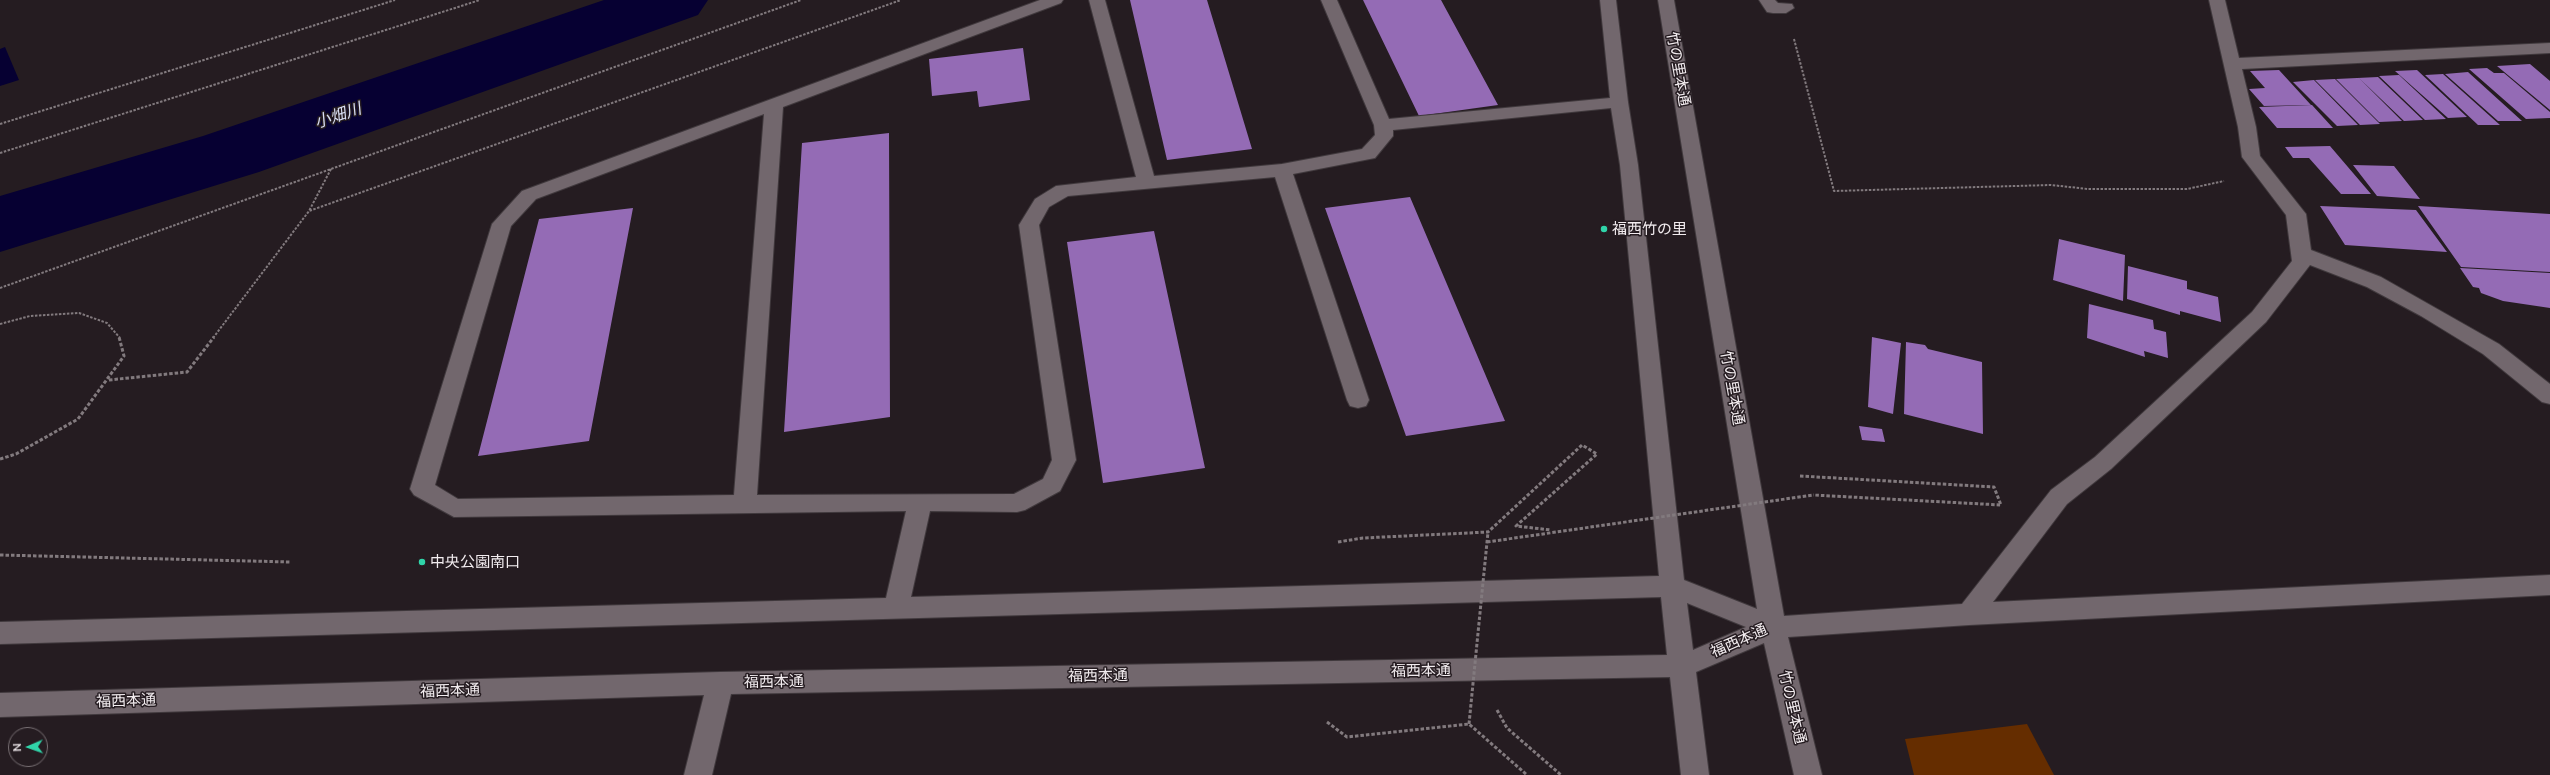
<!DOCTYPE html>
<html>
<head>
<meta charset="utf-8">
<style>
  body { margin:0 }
  #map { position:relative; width:2550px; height:775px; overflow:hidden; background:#251c21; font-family:Mulish,sans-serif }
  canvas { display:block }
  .north { position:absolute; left:8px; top:727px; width:40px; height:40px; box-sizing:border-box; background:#251c21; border:1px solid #776f73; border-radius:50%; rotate:268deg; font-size:11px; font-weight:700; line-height:16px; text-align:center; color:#f2ecef }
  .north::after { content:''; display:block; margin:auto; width:14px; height:18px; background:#30d4a9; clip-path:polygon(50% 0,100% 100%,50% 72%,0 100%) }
</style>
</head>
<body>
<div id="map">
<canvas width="2550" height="775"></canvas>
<div class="north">N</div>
</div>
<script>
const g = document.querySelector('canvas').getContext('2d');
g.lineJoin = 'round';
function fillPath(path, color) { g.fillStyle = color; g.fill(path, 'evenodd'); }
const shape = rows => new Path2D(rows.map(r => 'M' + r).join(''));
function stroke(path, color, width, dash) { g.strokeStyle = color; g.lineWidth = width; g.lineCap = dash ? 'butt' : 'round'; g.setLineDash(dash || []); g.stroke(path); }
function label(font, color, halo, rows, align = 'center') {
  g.font = font + ' Mulish,"Noto Sans JP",sans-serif'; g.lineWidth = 3; g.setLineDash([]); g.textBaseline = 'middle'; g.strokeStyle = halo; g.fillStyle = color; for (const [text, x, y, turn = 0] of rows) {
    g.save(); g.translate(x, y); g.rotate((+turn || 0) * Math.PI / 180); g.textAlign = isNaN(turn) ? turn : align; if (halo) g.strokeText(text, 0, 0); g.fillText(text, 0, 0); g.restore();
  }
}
fillPath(shape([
  [2027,724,2054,775,1914,775,1905,739]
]), '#652d00');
fillPath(shape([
  [5,47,19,80,0,86,0,49]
]), '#060032');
fillPath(shape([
  [604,0,708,0,698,15,259,172,0,252,0,196,203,136,604,0]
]), '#060032');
fillPath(shape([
  [1130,0,1207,0,1252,149,1167,160],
  [1363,0,1441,0,1498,105,1419,116],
  [1023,48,1030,100,979,107,977,91,932,96,929,59],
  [2530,64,2550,81,2550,110,2497,66],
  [2487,68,2494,73,2504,73,2550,112,2550,118,2526,119,2469,69],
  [2279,70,2311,105,2264,106,2249,89,2265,88,2250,71],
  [2417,70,2467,117,2448,118,2395,71],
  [2468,72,2522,121,2498,121,2445,74],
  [2443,74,2500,125,2478,125,2425,75],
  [2399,75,2446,119,2425,120,2379,76],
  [2378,77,2423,120,2404,121,2359,78,2402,121,2379,122,2336,79],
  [2335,79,2380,124,2360,125,2315,80],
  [2314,80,2358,125,2337,126,2293,82],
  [2312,105,2333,128,2277,128,2259,107],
  [889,133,890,417,784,432,802,143],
  [2330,146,2371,194,2341,194,2309,158,2293,158,2285,147],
  [2353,165,2394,166,2420,199,2377,196],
  [1410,197,1505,421,1406,436,1325,208],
  [2320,206,2416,210,2447,252,2345,245],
  [2418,206,2550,214,2550,272,2461,267],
  [633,208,589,441,478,456,539,219],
  [1154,231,1205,468,1103,483,1067,242],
  [2059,239,2125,255,2123,301,2053,280],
  [2128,266,2187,281,2187,289,2218,297,2221,322,2180,311,2180,315,2127,299],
  [2460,268,2550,273,2550,308,2503,301,2481,293,2479,288,2473,287],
  [2089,304,2153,320,2154,329,2166,332,2168,358,2144,351,2145,357,2087,338],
  [1872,337,1901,343,1893,414,1868,407],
  [1906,342,1925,345,1928,349,1982,362,1983,434,1904,414],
  [1859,426,1882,429,1885,442,1862,440]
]), '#946bb5');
const minor = shape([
  [1040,0,1063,0,1061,3,783,107,757,495,1014,494,1043,479,1052,460,1019,225,1035,199,1056,186,1136,177,1089,0,1105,0,1154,176,1282,164,1362,149,1375,135,1374,125,1321,0,1337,0,1389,119,1610,98,1600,0,1616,0,1628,102,1638,165,1684,580,1757,609,1658,0,1674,0,1784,616,1962,604,2051,490,2095,457,2252,312,2292,261,2286,215,2242,157,2238,127,2209,0,2225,0,2239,58,2550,43,2550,53,2242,69,2256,127,2260,156,2306,214,2311,250,2381,277,2499,344,2550,384,2550,404,2542,402,2483,354,2421,316,2367,287,2310,265,2266,322,2111,469,2067,504,1993,602,2550,575,2550,595,1969,625,1788,637,1822,775,1794,775,1764,643,1696,672,1709,775,1681,775,1670,677,731,694,712,775,684,775,704,695,0,717,0,693,720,672,1667,655,1661,597,0,644,0,622,886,598,906,511,454,517,414,495,410,489,492,224,522,191,1040,0],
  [1611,108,1620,165,1659,576,911,597,930,511,1017,512,1025,510,1060,491,1076,460,1039,225,1049,207,1068,196,1275,177,1347,400,1350,406,1358,408,1366,406,1369,400,1293,174,1375,158,1393,136,1393,130,1611,108],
  [764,114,734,495,458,499,435,485,511,226,536,199,764,114],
  [1687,603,1746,627,1693,650,1687,603],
  [1759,0,1775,0,1778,3,1792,4,1794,8,1786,13,1773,13,1767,12,1759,0]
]);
stroke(minor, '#40393d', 2);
stroke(shape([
  [1794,39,1834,191,2051,185,2088,189,2187,189,2224,181],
  [0,124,395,0],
  [0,153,480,0],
  [331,169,309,211,901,0],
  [0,288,801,0],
  [0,324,30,316,79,313,107,323,120,338],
  [213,338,309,211]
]), '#827a7e', 2, [2.5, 1.5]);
stroke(shape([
  [109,380,187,372,214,337],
  [0,459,16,454,78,419,124,356,119,337],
  [1800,476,1994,487,2001,505,1813,495],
  [1338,542,1363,538,1488,532,1582,445,1597,454,1516,526,1551,530],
  [0,555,290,562],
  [1497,710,1507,728,1561,775],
  [1327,722,1347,737,1469,724,1527,775]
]), '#827a7e', 3, [3.5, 2]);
fillPath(minor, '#72676d');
stroke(shape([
  [1487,542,1813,495],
  [1469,724,1488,532]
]), '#827a7e', 3, [3.5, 2]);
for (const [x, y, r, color] of [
  [1604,229,4,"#30d4a9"],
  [422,562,4,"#30d4a9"]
]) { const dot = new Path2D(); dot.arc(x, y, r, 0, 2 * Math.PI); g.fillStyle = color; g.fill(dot); stroke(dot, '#251c21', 1.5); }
label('15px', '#f2ecef', '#251c21', [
  ["竹の里本通",1678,69,80],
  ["竹の里本通",1732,388,80],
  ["福西本通",1739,641,-24],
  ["福西本通",1421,671,-1],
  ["福西本通",1098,676,-1],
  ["福西本通",774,682,-1],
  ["福西本通",450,691,-2],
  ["福西本通",126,701,-2],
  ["竹の里本通",1792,707,77]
]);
label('15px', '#f2ecef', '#251c21', [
  ["福西竹の里",1612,229],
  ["中央公園南口",430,562]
], 'left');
label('italic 16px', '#dbe0f6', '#251c21', [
  ["小畑川",338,116,-19]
]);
</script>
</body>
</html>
